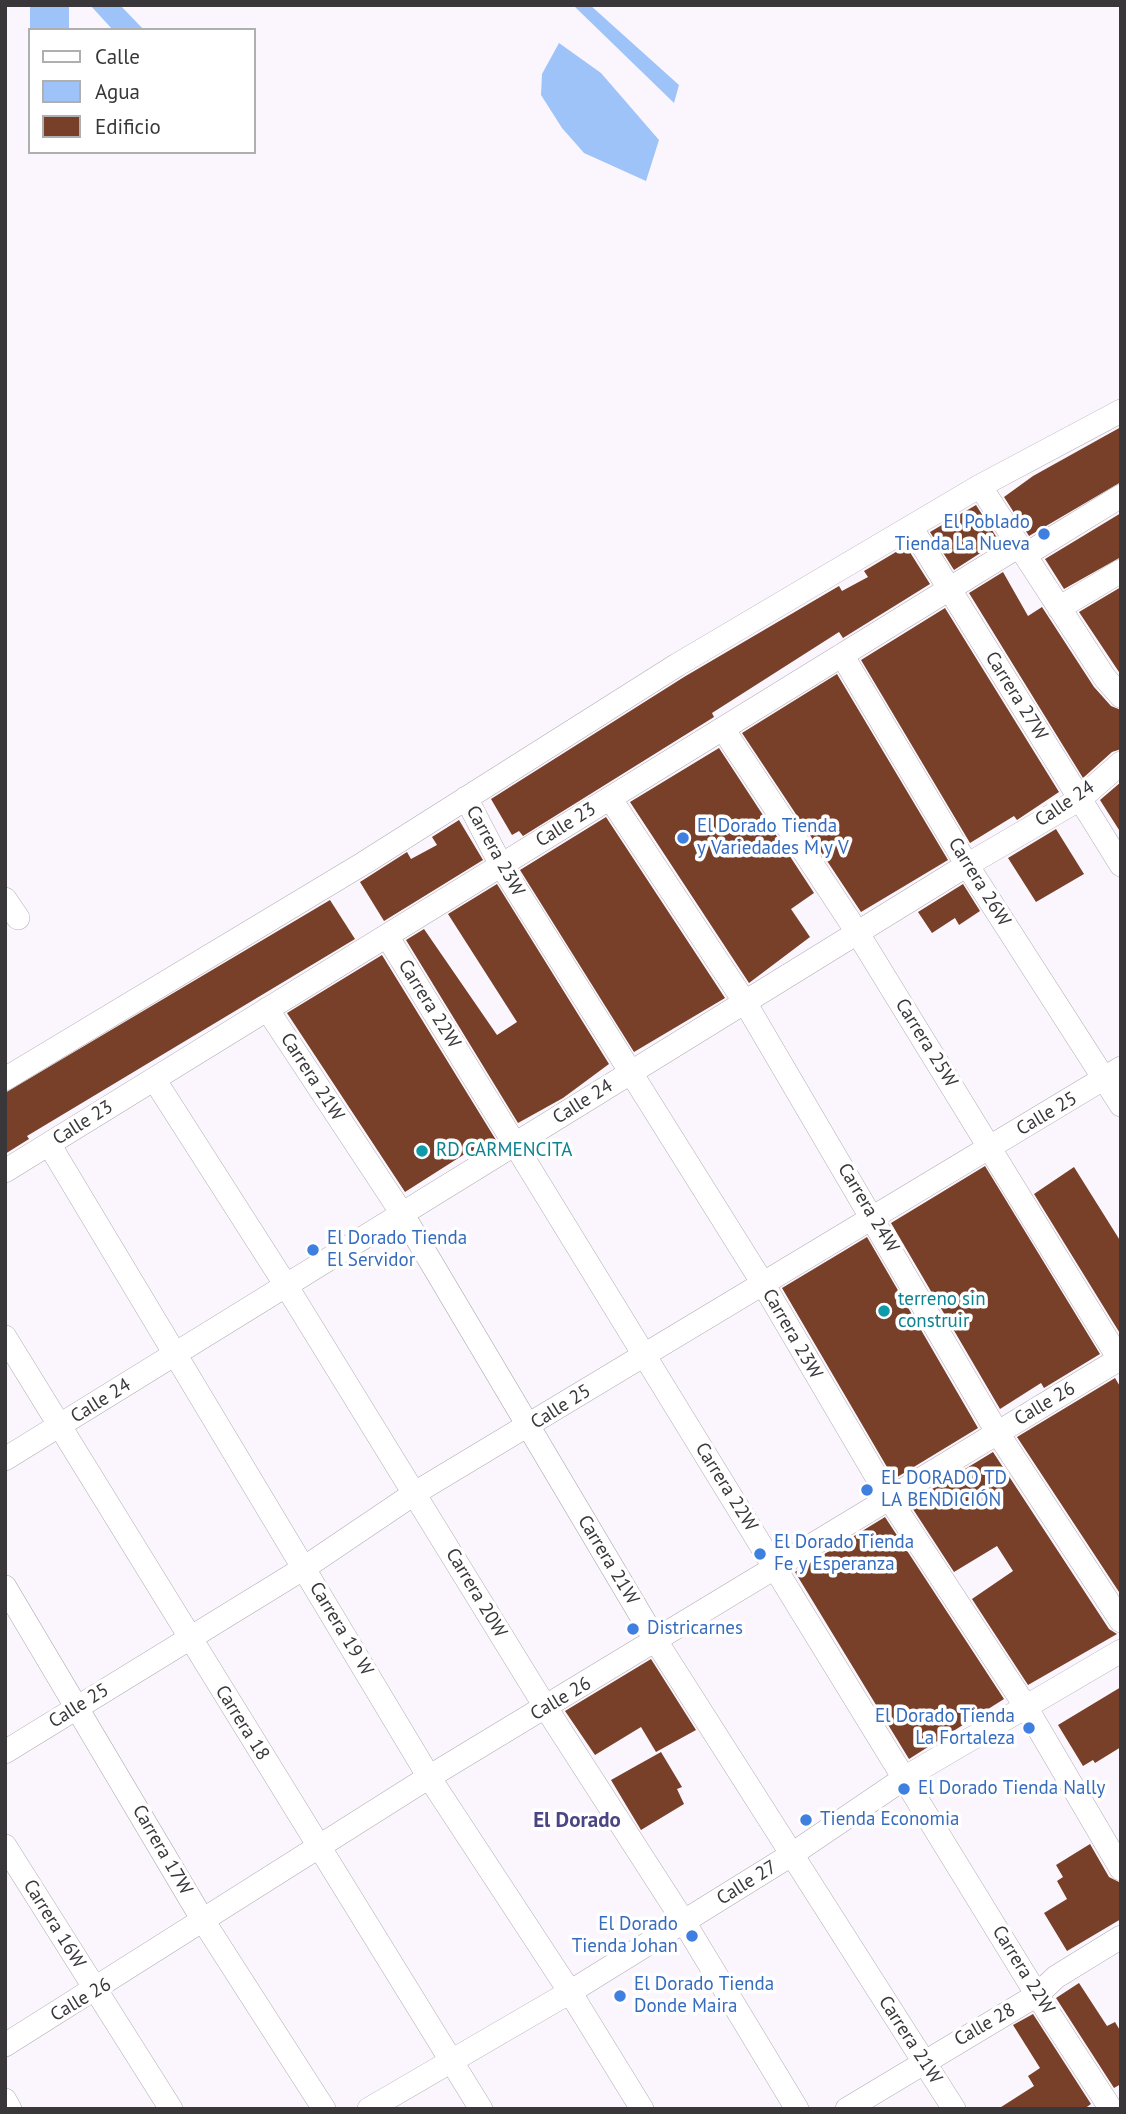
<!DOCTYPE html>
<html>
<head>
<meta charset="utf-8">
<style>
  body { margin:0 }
  #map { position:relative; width:1126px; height:2114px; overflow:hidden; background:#fbf6fd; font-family:"PT Sans",sans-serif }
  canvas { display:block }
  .frame { position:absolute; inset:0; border:7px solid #39373a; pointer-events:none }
  .legend { position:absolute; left:28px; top:28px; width:228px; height:126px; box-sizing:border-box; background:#fff; border:2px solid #b0afb0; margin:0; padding:9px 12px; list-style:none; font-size:21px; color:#39373a }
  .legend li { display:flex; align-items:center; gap:14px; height:35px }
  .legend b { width:35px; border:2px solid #b0afb0 }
</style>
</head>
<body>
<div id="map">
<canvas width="1126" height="2114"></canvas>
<div class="frame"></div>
<ul class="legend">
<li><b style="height:9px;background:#fff"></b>Calle</li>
<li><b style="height:19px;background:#9dc3f8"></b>Agua</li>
<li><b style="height:19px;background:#784029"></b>Edificio</li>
</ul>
</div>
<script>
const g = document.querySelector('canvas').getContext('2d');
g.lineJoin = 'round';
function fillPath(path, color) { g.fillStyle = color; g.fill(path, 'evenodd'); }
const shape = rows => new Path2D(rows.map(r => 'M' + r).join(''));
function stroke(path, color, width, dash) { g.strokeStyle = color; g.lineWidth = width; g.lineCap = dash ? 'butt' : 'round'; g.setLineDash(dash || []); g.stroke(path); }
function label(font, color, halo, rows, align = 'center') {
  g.font = font + ' "PT Sans",sans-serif'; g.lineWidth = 7; g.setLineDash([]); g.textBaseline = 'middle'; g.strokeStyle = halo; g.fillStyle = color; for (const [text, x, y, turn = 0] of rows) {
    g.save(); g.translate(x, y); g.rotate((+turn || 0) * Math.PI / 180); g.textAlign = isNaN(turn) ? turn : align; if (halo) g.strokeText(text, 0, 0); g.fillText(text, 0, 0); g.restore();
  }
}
fillPath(shape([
  [30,5,69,5,69,30,30,30],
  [90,5,120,5,144,30,113,30],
  [573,5,590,5,679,85,674,103],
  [559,43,601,73,659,140,646,181,584,153,562,128,541,95,542,74]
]), '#9dc3f8');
fillPath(shape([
  [1121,427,1121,482,1029,536,1004,497,1033,476],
  [976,505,999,541,954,570,930,532],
  [1121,513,1121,557,1064,589,1045,559],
  [906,546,930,584,843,638,839,632,712,713,714,717,523,836,519,831,512,835,491,799,684,677,839,586,842,591,868,577,864,571],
  [1003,572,1028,616,1042,607,1094,687,1111,706,1121,710,1121,749,1112,752,1083,778,969,593],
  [1121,587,1121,675,1079,612],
  [945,608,1059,792,1017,820,1014,816,970,843,861,660],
  [837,674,948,860,861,912,742,733],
  [719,748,814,893,791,909,810,937,749,983,630,802],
  [1121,782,1121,833,1100,800],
  [606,817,725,998,634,1052,520,870],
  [459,820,483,860,384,921,360,882,407,852,411,859,437,845,432,837],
  [1056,829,1084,874,1036,902,1008,858],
  [497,884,609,1064,563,1098,518,1123,406,940,424,929,497,1035,517,1022,448,914],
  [963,884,980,911,959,925,955,918,932,933,918,912],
  [330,900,355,939,27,1136,29,1139,5,1154,5,1093],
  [382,955,496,1140,472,1154,471,1150,405,1192,287,1013],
  [985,1166,1100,1354,1044,1388,1041,1383,1000,1409,891,1223],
  [1074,1167,1121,1242,1121,1335,1034,1194],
  [867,1237,978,1428,894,1479,782,1288],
  [1115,1378,1121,1388,1121,1595,1017,1437],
  [993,1452,1109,1629,1117,1634,1028,1685,972,1599,1013,1571,997,1546,954,1572,909,1503],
  [885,1517,1004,1699,909,1759,795,1572],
  [651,1659,696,1730,656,1752,641,1727,595,1755,565,1711],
  [1121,1687,1121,1747,1095,1763,1093,1760,1083,1766,1058,1725],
  [661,1752,682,1787,677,1789,684,1804,641,1830,611,1780],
  [1090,1844,1109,1877,1121,1883,1121,1919,1067,1951,1044,1913,1067,1899,1057,1881,1063,1877,1056,1865],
  [1079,1983,1107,2026,1115,2022,1121,2032,1121,2084,1114,2088,1056,1998],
  [1033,2014,1091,2104,1084,2109,998,2109,1034,2086,1028,2076,1040,2068,1013,2025]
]), '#784029');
const minor = shape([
  [980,486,1105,678,1121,696],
  [911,527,1121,865],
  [1025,555,1121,496],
  [1059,608,1121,571],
  [842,655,967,865,1121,1105],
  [723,729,857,932,1121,1362],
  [466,798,501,865,762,1282,889,1498,1026,1707,1121,1869],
  [610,798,746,1004,997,1432,1121,1621],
  [5,899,18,918],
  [387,936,1037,1995,1111,2109],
  [267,1009,403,1215,656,1641,954,2109],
  [5,1079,364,863,677,665,980,486,1121,411],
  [154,1079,287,1287,546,1708,684,1922,797,2109],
  [49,1144,429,1777,570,1992,642,2109],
  [5,1171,1019,546],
  [5,1337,481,2109],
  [5,1459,967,865,1080,799,1121,763],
  [5,1587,204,1922,324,2109],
  [5,1752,304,1568,415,1493,1121,1068],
  [5,1846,171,2109],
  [5,2045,429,1777,1121,1358],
  [5,2100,10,2109],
  [369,2109,570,1992,791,1855,906,1777,1121,1651],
  [847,2109,1037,1995,1056,1977,1121,1937]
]);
stroke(minor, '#b1acb3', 24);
stroke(minor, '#fff', 23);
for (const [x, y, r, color] of [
  [1044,534,7,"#3f7fe0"],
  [683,838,7,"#3f7fe0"],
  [422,1151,7,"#0f9aa8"],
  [313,1250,7,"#3f7fe0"],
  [884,1311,7,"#0f9aa8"],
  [867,1490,7,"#3f7fe0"],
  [760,1554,7,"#3f7fe0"],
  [633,1629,7,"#3f7fe0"],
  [1029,1728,7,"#3f7fe0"],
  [904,1789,7,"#3f7fe0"],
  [806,1820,7,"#3f7fe0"],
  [692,1936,7,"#3f7fe0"],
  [620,1996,7,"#3f7fe0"]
]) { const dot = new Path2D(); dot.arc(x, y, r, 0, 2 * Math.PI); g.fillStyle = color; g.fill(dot); stroke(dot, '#fff', 2.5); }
label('19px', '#366cbe', '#fff', [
  ["El Poblado",1030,523,"right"],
  ["Tienda La Nueva",1030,545,"right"],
  ["El Dorado Tienda",697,827],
  ["y Variedades M y V",697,849],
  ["El Dorado Tienda",327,1239],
  ["El Servidor",327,1261],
  ["EL DORADO TD",881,1479],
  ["LA BENDICIÓN",881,1501],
  ["El Dorado Tienda",774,1543],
  ["Fe y Esperanza",774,1565],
  ["Districarnes",647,1629],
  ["El Dorado Tienda",1015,1717,"right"],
  ["La Fortaleza",1015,1739,"right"],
  ["El Dorado Tienda Nally",918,1789],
  ["Tienda Economia",820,1820],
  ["El Dorado",678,1925,"right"],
  ["Tienda Johan",678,1947,"right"],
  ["El Dorado Tienda",634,1985],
  ["Donde Maira",634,2007]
], 'left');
label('19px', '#39373a', '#fff', [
  ["Carrera 27W",1016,696,58],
  ["Calle 24",1065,804,-34],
  ["Calle 23",566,825,-32],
  ["Carrera 23W",495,851,61],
  ["Carrera 26W",979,882,58],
  ["Carrera 22W",429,1004,58],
  ["Carrera 25W",926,1043,58],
  ["Carrera 21W",312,1077,57],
  ["Calle 24",583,1102,-32],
  ["Calle 25",1047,1114,-31],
  ["Calle 23",83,1123,-32],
  ["Carrera 24W",868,1208,59],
  ["Carrera 23W",792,1334,60],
  ["Calle 24",101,1401,-32],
  ["Calle 26",1045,1404,-31],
  ["Calle 25",561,1407,-32],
  ["Carrera 22W",726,1487,58],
  ["Carrera 21W",608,1560,59],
  ["Carrera 20W",476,1593,59],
  ["Carrera 19 W",341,1629,59],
  ["Calle 26",561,1699,-31],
  ["Calle 25",79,1706,-32],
  ["Carrera 18",242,1723,58],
  ["Carrera 17W",162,1850,60],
  ["Calle 27",747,1883,-32],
  ["Carrera 16W",54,1924,58],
  ["Carrera 22W",1023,1970,58],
  ["Calle 26",81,2000,-31],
  ["Calle 28",985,2025,-30],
  ["Carrera 21W",910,2040,57]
]);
label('19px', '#0d838f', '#fff', [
  ["RD CARMENCITA",436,1151],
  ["terreno sin",898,1300],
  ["construir",898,1322]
], 'left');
label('bold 21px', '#4c4583', '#fff', [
  ["El Dorado",577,1821]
]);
</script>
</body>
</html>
